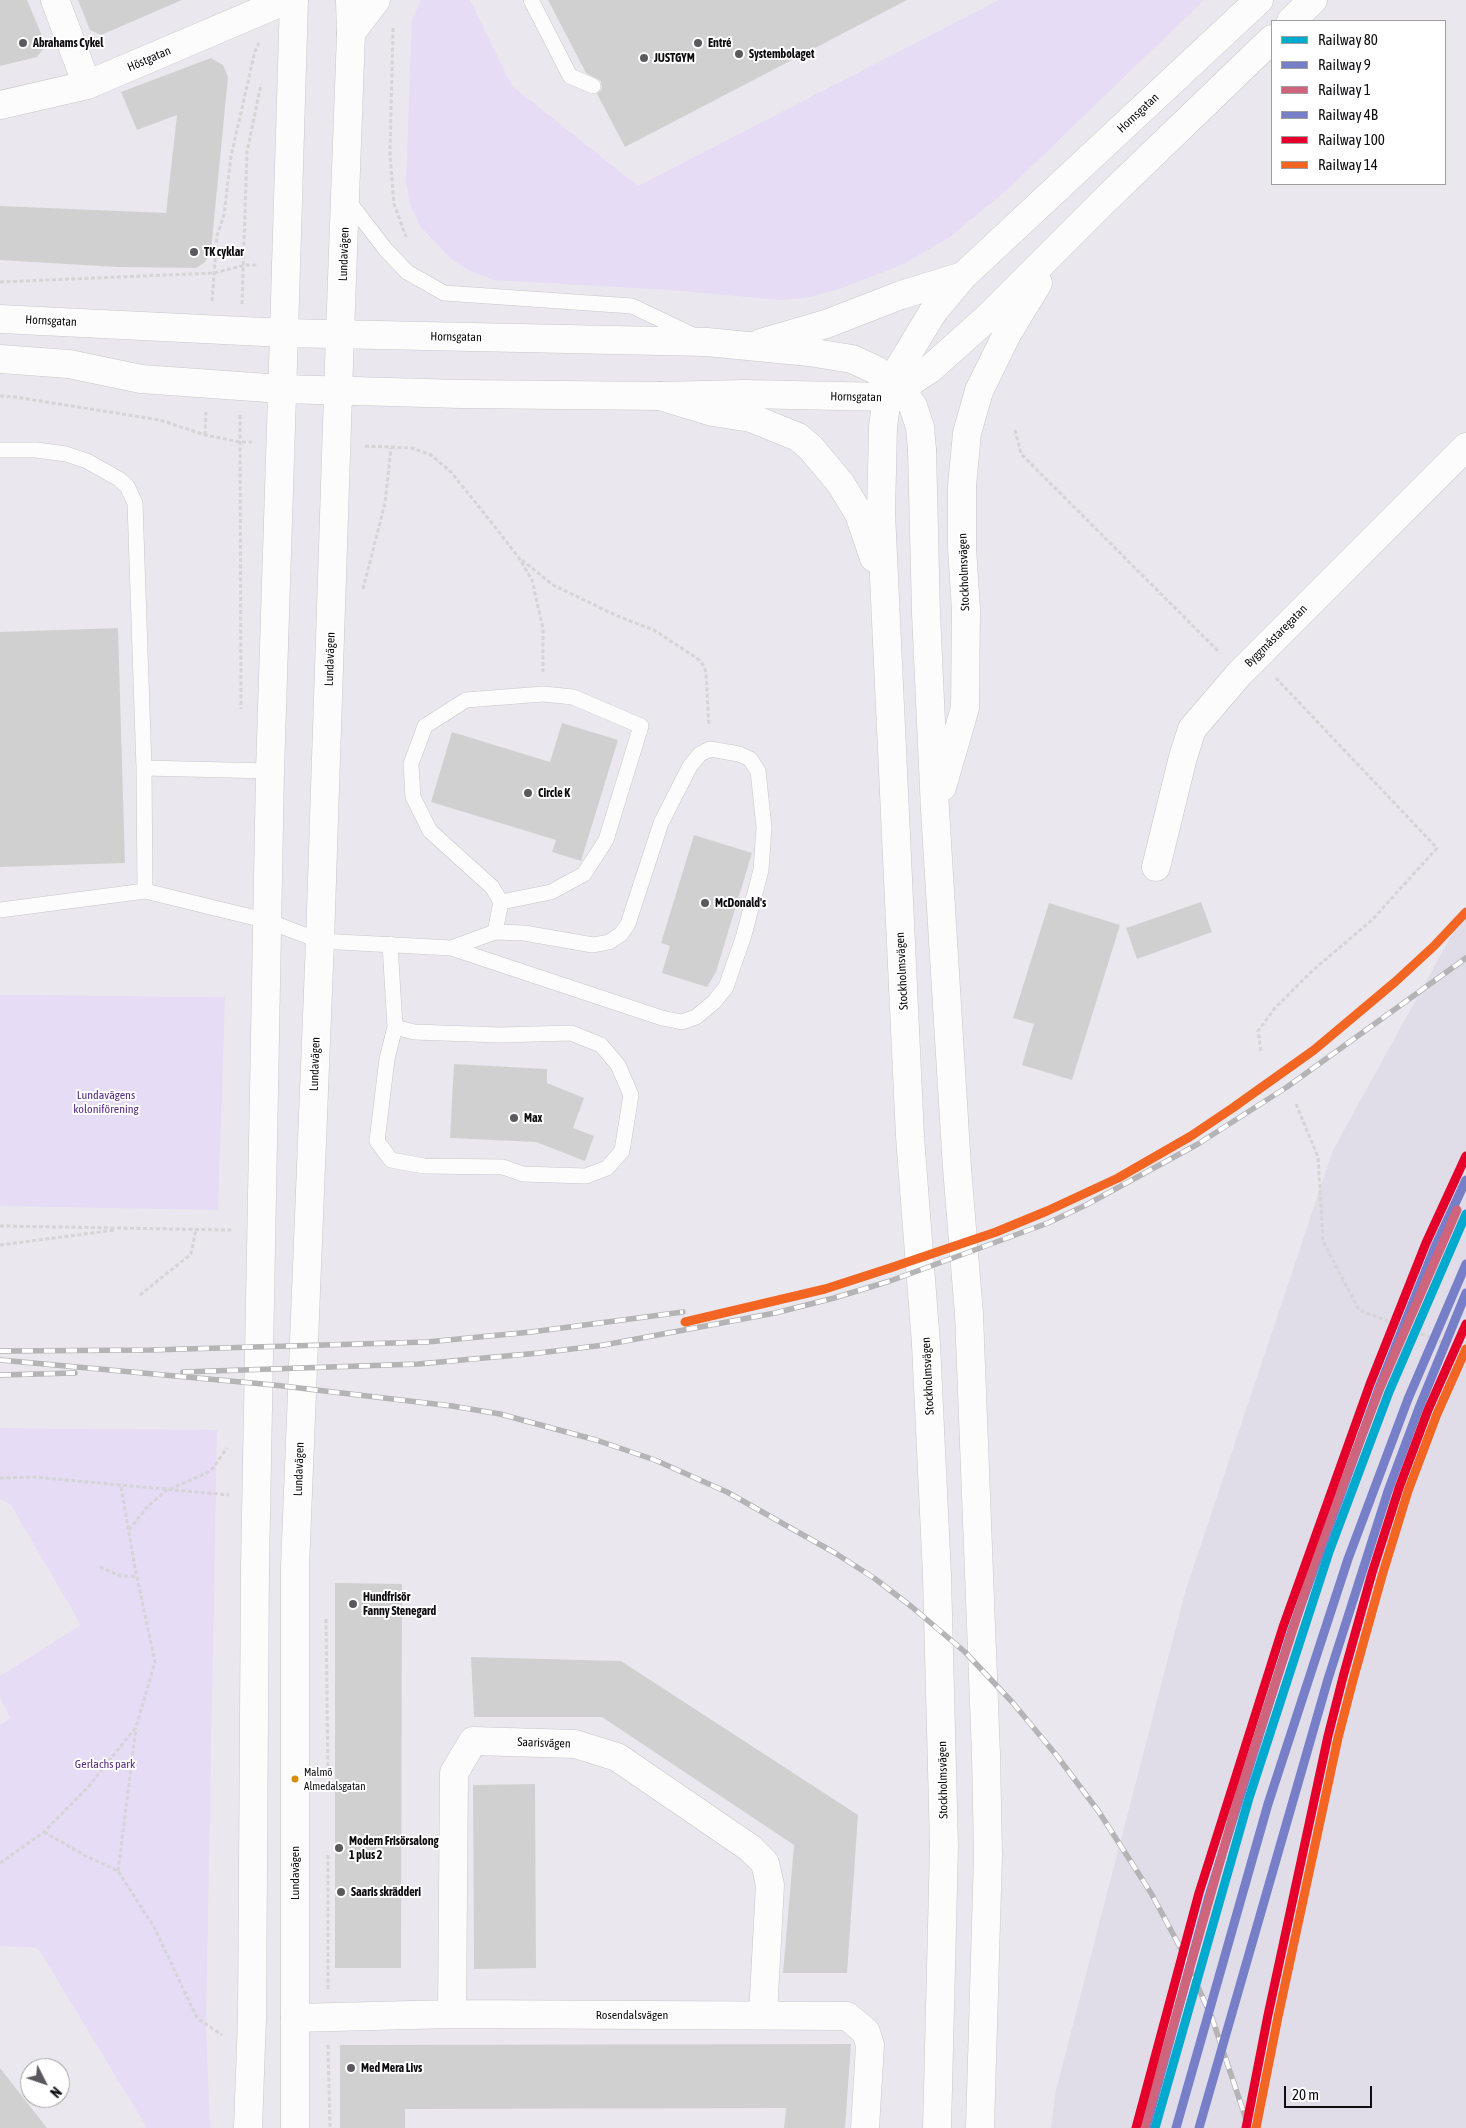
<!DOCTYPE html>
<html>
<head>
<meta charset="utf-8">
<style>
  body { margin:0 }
  #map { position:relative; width:1466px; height:2128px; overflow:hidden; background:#eae8ee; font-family:"Asap Condensed",sans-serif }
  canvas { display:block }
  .legend { position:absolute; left:1271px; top:20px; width:175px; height:165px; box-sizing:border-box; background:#fff; border:1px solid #9f9e9f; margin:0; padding:6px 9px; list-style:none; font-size:15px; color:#0e0c0f }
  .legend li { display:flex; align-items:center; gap:10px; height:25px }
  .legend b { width:25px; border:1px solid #9f9e9f }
  .north { position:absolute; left:20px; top:2058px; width:50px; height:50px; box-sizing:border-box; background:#fff; border:1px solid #9f9e9f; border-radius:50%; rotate:131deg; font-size:14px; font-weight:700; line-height:20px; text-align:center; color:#0e0c0f }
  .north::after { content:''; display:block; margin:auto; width:18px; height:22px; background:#5b595d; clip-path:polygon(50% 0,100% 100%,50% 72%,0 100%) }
  .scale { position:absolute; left:1284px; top:2086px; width:88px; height:22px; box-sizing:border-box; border:2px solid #0e0c0f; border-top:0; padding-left:6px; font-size:15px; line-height:18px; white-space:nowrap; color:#0e0c0f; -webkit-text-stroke:4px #fff; paint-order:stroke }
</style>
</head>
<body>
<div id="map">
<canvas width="1466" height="2128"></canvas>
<ul class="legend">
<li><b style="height:6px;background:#00a9ce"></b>Railway 80</li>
<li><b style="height:6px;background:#767fc8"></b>Railway 9</li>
<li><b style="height:6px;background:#cf657c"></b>Railway 1</li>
<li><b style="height:6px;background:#767fc8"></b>Railway 4B</li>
<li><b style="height:6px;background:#e4002b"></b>Railway 100</li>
<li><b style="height:6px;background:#f26522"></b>Railway 14</li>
</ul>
<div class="north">N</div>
<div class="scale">20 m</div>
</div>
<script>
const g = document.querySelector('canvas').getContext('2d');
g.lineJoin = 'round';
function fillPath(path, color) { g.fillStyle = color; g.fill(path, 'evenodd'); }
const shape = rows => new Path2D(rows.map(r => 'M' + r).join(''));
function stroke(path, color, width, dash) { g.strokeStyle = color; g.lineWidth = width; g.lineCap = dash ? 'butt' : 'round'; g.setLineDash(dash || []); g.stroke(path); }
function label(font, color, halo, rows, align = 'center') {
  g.font = font + ' "Asap Condensed",sans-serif'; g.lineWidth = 4; g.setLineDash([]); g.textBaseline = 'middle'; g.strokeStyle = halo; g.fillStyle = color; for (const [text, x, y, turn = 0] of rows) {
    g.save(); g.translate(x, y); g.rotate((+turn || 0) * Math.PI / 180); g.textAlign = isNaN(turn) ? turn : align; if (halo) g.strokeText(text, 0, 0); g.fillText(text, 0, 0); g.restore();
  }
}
fillPath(shape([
  [1466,909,1466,2128,1051,2128,1056,2090,1186,1589,1333,1150]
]), '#e0dce8');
fillPath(shape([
  [421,0,470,0,512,86,638,186,999,0,1204,0,1007,190,950,237,904,264,842,288,811,297,781,300,669,290,494,280,468,270,451,259,421,227,411,207,406,183,412,19],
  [0,995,225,997,218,1210,0,1206],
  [0,1428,217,1430,206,2025,210,2128,147,2128,38,1948,0,1946,0,1725,10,1718,0,1697,0,1676,81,1625,11,1505,0,1499]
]), '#e6dcf5');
fillPath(shape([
  [0,0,27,0,46,45,37,57,0,66],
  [78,0,182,0,101,35,90,30],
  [548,0,907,0,625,147,597,94,602,89,601,81,586,73],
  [211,58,223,65,228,77,211,251,205,262,196,268,117,267,0,260,0,206,166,213,177,115,137,130,121,92],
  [118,628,125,863,0,867,0,632],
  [562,723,618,740,581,861,552,852,556,840,431,802,452,732,550,762],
  [694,835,752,853,716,972,707,987,662,973,670,946,661,943],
  [1201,902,1212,932,1137,959,1126,928],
  [1049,903,1120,925,1072,1080,1022,1065,1034,1024,1013,1018],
  [454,1064,547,1069,547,1083,584,1098,573,1128,594,1136,585,1161,536,1142,450,1138],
  [335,1583,402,1584,401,1968,335,1968],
  [471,1657,621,1661,858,1815,847,1973,783,1973,794,1845,602,1717,474,1717],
  [535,1784,536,1968,474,1969,473,1785],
  [851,2044,845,2128,784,2128,786,2108,405,2109,405,2128,340,2128,340,2045],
  [0,2068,47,2128,0,2128]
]), '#d1d0d1');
const service = shape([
  [531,0,570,76,593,86],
  [346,198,386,250,407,272,444,293,632,306,695,336],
  [0,450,36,450,66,454,87,461,119,479,127,486,135,503,144,768,145,891,268,921,320,941,451,948,662,1018,682,1022,696,1017,714,1002,726,987,744,935,761,870,764,827,758,771,750,759,739,754,710,749,700,754,690,766,661,823,628,924,621,934,609,942,593,945,524,933,495,932,451,948],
  [144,768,270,771],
  [0,910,145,891],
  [495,932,501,902,551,892,584,874,606,840,641,726,573,697,543,694,466,700,425,726,411,764,413,797,430,831,492,887,501,902],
  [390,944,395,1027,387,1059,377,1141,391,1160,424,1166,503,1167,523,1174,586,1176,607,1168,622,1151,631,1095,618,1065,601,1045,571,1033,500,1035,414,1032,395,1027]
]);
const minor = shape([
  [55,0,87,85],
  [351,33,376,0],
  [0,105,87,85,277,4,294,0],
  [1156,867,1183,757,1192,729,1240,673,1466,447],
  [452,2014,454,1773,473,1741,575,1744,617,1757,750,1848,765,1863,770,1885,763,2015],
  [295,2018,452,2014,847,2016,866,2032,870,2045,865,2128]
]);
const tertiary = shape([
  [284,333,294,0],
  [340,334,351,33,350,0]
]);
const secondary = shape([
  [1291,21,1313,0],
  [933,312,963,276,1259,0],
  [0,319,284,333,707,342,809,352,852,359,876,370,901,389,913,406,920,427,922,450],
  [761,343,826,324,901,295,963,276],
  [0,359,69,364,141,379,282,389,461,394,660,396,745,394,887,397,930,369,986,319,1103,202,1272,39],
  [979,391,1007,334,1038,283],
  [248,2128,252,2018,255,1567,270,771,284,333],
  [295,2128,295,1567,320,941,340,334]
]);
const motorway = shape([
  [933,312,896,373,887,397,883,427,881,513,910,1137,926,1344,937,1576,944,1846,937,2128],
  [660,396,713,412,751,418,798,437,811,448,841,484,859,514,874,558],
  [922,450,926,613,935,810,957,1168,969,1314,986,1755,988,1855,980,2128],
  [942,787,965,708,966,610,962,548,962,486,967,433,979,391]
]);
stroke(service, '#c7c6ca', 16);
stroke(minor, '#c7c6ca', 29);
stroke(tertiary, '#c7c6ca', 29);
stroke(secondary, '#c7c6ca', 29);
stroke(motorway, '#c7c6ca', 29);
stroke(shape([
  [393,28,390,154,394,204,406,237],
  [0,282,214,273,245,265,257,265],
  [212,301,217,236,224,215,231,156,255,51,259,43],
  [242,304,247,152,261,84],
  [0,396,15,397,160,420,205,435,240,442,252,442],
  [240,415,241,709],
  [1015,430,1021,454,1220,653],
  [205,435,206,412],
  [365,446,412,448,431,455,451,472,495,527,519,558,532,580,543,629,543,672],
  [522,560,553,585,615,615,654,630,698,659,704,666,706,673,709,726],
  [363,589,385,503,391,448],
  [1261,1051,1258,1031,1275,1008,1312,971,1373,919,1437,848,1275,677],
  [1296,1104,1318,1157,1323,1241,1359,1310,1466,1351],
  [0,1226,232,1230],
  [0,1245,115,1230],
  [140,1295,191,1254,196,1229],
  [0,1478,34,1477,229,1495],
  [129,1530,148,1506,167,1490,205,1474,213,1468,227,1448],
  [100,1567,118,1575,137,1577],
  [326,1619,328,1775],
  [44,1832,86,1856,118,1871,154,1927,197,2018,222,2035],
  [0,1863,44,1832,88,1787,136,1727,155,1662,135,1568,121,1486],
  [118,1871,136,1728],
  [328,1989,328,1855],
  [328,2045,330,2128]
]), '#d5d4d6', 3, [4, 2.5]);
stroke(service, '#fcfcfc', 15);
stroke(minor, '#fcfcfc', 28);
stroke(tertiary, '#fcfcfc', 28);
stroke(secondary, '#fcfcfc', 28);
stroke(motorway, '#fcfcfc', 28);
const rail = shape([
  [0,1351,151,1350,427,1342,531,1332,683,1312],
  [0,1360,274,1385,452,1406,500,1414,596,1440,655,1460,727,1492,835,1553,874,1578,912,1607,965,1652,1013,1703,1057,1756,1099,1812,1151,1893,1180,1947,1212,2018,1249,2128],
  [183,1372,418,1364,539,1353,604,1345,775,1313,834,1298,890,1281,1048,1223,1086,1205,1198,1144,1287,1087,1466,958],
  [0,1375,75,1373]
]);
stroke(rail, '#b4b4b6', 5.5);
stroke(rail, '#fff', 4, [11]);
stroke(shape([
  [1155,2128,1249,1798,1329,1552,1389,1392,1466,1214]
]), '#00a9ce', 9);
stroke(shape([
  [1146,2128,1209,1896,1292,1630,1379,1388,1435,1247,1466,1180],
  [1199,2128,1328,1679,1388,1491,1419,1408,1466,1293]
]), '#767fc8', 9);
stroke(shape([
  [1145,2125,1239,1795,1319,1549,1380,1388,1457,1210]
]), '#cf657c', 9);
stroke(shape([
  [1176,2128,1268,1804,1348,1559,1408,1399,1466,1264]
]), '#767fc8', 9);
stroke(shape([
  [1136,2128,1199,1893,1283,1627,1370,1384,1426,1243,1466,1156],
  [1246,2128,1268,2015,1328,1736,1343,1677,1372,1573,1399,1488,1428,1410,1466,1324]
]), '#e4002b', 9);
stroke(shape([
  [685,1322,825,1289,890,1268,996,1232,1047,1211,1118,1178,1191,1136,1234,1107,1314,1050,1395,982,1434,946,1466,912],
  [1256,2128,1278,2017,1338,1738,1353,1680,1382,1576,1408,1491,1437,1414,1466,1349]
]), '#f26522', 9);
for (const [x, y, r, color] of [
  [23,43,5,"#5b595d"],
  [698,43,5,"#5b595d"],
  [739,54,5,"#5b595d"],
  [644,58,5,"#5b595d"],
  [194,252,5,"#5b595d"],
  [528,793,5,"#5b595d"],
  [705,903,5,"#5b595d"],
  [514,1118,5,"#5b595d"],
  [353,1604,5,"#5b595d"],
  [295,1779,4.5,"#d48f02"],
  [339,1848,5,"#5b595d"],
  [341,1892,5,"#5b595d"],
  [351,2068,5,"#5b595d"]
]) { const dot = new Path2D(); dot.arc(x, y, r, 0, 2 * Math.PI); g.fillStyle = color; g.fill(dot); stroke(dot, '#fff', 2); }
label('11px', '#0e0c0f', '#fff', [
  ["Malmö",304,1773],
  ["Almedalsgatan",304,1787]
], 'left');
label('bold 12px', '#0e0c0f', '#fff', [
  ["Abrahams Cykel",33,43],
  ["Entré",708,43],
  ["Systembolaget",749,54],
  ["JUSTGYM",654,58],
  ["TK cyklar",204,252],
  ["Circle K",538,793],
  ["McDonald's",715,903],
  ["Max",524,1118],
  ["Hundfrisör",363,1597],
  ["Fanny Stenegard",363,1611],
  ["Modern Frisörsalong",349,1841],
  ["1 plus 2",349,1855],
  ["Saaris skrädderi",351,1892],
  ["Med Mera Livs",361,2068]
], 'left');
label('12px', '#0e0c0f', '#fff', [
  ["Höstgatan",149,59,-23],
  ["Hornsgatan",1138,113,-43],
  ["Lundavägen",344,254,-88],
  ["Hornsgatan",51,321,3],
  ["Hornsgatan",456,337,1],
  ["Hornsgatan",856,397,1],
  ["Stockholmsvägen",964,572,-92],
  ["Byggmästaregatan",1276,636,-45],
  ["Lundavägen",330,659,-88],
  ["Stockholmsvägen",902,971,-93],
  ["Lundavägen",315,1064,-88],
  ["Stockholmsvägen",928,1376,-93],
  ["Lundavägen",299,1469,-88],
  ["Saarisvägen",544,1743,2],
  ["Stockholmsvägen",943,1780,-91],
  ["Lundavägen",295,1873,-90],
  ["Rosendalsvägen",632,2015]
]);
label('12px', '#562c80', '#fff', [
  ["Lundavägens",106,1095],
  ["koloniförening",106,1109],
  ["Gerlachs park",105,1764]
]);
</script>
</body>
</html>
